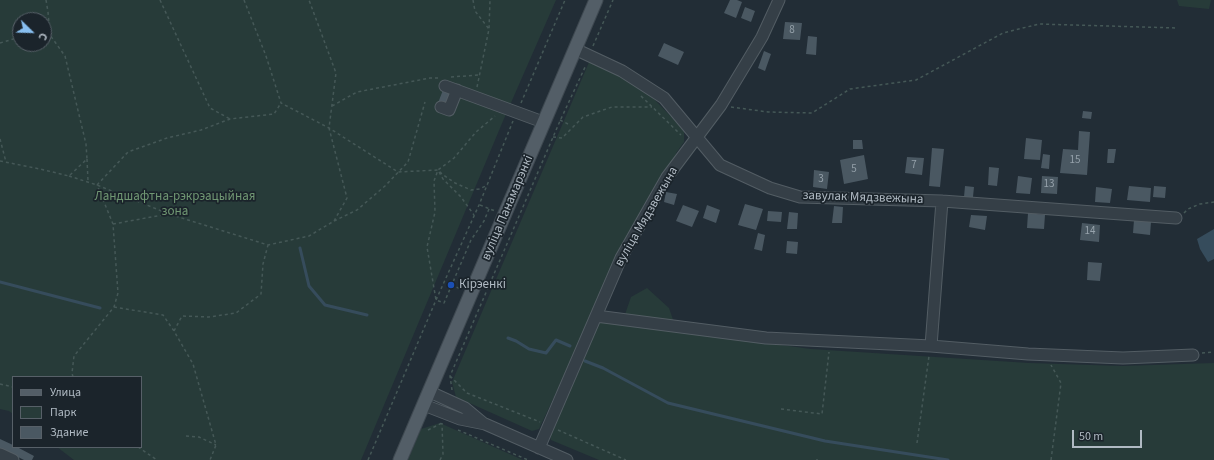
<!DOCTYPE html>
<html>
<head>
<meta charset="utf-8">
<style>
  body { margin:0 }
  #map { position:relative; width:1214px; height:460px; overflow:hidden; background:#222d36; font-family:"Source Sans 3",sans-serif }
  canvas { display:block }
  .legend { position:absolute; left:12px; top:376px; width:130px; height:72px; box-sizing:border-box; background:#1b242b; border:1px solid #576068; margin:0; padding:5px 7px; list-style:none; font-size:12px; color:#b0bac3 }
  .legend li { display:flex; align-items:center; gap:8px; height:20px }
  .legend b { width:20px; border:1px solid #576068 }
  .north { position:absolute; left:12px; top:12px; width:40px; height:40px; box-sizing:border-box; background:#1b242b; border:1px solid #576068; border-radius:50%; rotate:113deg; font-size:11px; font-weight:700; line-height:16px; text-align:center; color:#b0bac3 }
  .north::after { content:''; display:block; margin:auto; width:14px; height:18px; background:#88bff0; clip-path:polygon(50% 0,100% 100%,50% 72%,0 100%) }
  .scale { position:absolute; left:1072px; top:430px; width:70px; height:18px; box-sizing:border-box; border:2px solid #b0bac3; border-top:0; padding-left:5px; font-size:12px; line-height:14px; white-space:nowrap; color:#b0bac3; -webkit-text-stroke:3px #1b242b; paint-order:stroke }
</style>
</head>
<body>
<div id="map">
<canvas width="1214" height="460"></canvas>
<ul class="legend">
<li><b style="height:5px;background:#535e67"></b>Улица</li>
<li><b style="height:11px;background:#273b39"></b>Парк</li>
<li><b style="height:11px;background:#4a5862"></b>Здание</li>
</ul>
<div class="north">С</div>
<div class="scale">50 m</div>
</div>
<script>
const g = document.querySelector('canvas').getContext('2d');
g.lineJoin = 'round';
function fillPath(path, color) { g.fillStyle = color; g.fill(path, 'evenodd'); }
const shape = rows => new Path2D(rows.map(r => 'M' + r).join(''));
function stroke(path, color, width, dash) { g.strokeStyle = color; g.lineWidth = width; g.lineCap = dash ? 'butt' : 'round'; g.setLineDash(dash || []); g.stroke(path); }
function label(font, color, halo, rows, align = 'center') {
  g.font = font + ' "Source Sans 3",sans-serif'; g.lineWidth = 3.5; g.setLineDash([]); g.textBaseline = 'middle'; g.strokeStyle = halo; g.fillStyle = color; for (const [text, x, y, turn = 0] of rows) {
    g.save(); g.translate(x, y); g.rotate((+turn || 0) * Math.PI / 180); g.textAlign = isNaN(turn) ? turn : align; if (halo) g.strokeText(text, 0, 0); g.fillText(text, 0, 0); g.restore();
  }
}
fillPath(shape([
  [0,0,556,0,503,121,361,460,74,460,57,447,141,447,141,377,13,377,13,414,9,411,0,409],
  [20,20,44,20,44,44,20,44],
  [1177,0,1211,0,1209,9,1179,6],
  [590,60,634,82,653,98,684,130,684,142,676,153,675,163,619,258,539,429,532,431,456,397,452,382],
  [647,288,669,308,677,331,811,349,1029,363,1122,366,1214,363,1214,460,599,460,551,440,548,432,598,320,622,323,631,297],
  [440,423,523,460,408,460,421,429]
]), '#273b39');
fillPath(shape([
  [1214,229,1214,259,1208,262,1200,249,1197,239]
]), '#364c5c');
stroke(shape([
  [300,248,309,286,325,305,367,315],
  [0,282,100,308],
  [508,338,516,341,529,349,546,353,556,340,570,346],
  [585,361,603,368,668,403,825,441,948,460]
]), '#364c5c', 3);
fillPath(shape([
  [730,0,737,0,742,2,736,18,724,13],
  [745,7,755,11,751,22,741,18],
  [785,22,802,23,800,40,783,39],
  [808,36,817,37,816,55,806,54],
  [664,43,684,52,678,65,658,56],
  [764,51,771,54,765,71,758,68],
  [443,90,451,93,446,106,438,103],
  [1083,111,1092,112,1091,119,1082,118],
  [1079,131,1090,132,1087,175,1060,173,1063,149,1078,150],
  [1026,138,1042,140,1040,160,1024,159],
  [853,140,862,140,863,149,853,149],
  [932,148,944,149,940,187,929,186],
  [1108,149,1116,149,1114,163,1107,163],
  [1043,154,1050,155,1049,169,1041,168],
  [864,155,868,179,844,184,840,160],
  [907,157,924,158,922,175,905,173],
  [989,167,999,168,997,186,988,185],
  [814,170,829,172,827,189,813,187],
  [1018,176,1032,178,1030,194,1016,193],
  [1042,176,1058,177,1057,194,1041,193],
  [965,186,974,187,973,197,964,197],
  [1129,186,1151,188,1150,202,1127,200],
  [1154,186,1166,187,1165,198,1153,197],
  [1096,187,1112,189,1110,203,1095,202],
  [666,192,677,194,674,205,664,202],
  [745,204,763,209,756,230,738,225],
  [683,205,699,211,692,227,676,221],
  [707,205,720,210,716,223,703,218],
  [834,206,843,207,842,223,832,223],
  [768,211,782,212,781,222,767,221],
  [789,212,798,213,797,229,787,229],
  [1028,213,1045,215,1044,229,1027,228],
  [971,215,987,216,985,230,969,227],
  [1134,220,1151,222,1150,235,1133,233],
  [1082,223,1100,225,1099,242,1080,240],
  [758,233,765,235,762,251,754,249],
  [787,241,798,242,797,254,786,253],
  [1088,262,1102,263,1100,281,1087,280],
  [0,439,13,445,13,447,17,447,34,456,32,460,24,460,0,448]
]), '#4a5862');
const minor = shape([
  [575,49,622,71,664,98,720,165,770,188,800,197,942,201,1176,218],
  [445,86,543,122],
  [441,107,449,110,457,90],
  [596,316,766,338,931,346,1028,354,1123,358,1193,355],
  [931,346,942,201],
  [430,392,465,408,483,423],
  [424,405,460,419,485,424,567,460],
  [539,448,621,258,667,177,721,105,762,37,779,0],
  [0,454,13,460]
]);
const major = shape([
  [400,460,596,0]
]);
stroke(minor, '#535d64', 13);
stroke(major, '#3e4850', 15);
stroke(shape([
  [46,0,48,12,50,35],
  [160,0,210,108,230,119],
  [244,0,266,56,281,103,329,128,398,172,438,170,442,174,455,183,471,190,479,189,488,185],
  [473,0,475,11,489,29],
  [0,43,20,37],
  [593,46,613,0],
  [451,77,479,75],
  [477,87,489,29,490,0],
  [641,96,681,135],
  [521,103,565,0],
  [332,106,357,92,430,78,439,78],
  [731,107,768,112,812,113,850,89,916,80,1003,33,1039,24,1177,28],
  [560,120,568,124],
  [553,137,562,138,583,117,612,107,652,107],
  [0,139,6,162],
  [87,159,88,181],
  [0,161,40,169,69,176,87,159,86,144,65,56,50,35,44,35],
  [439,172,443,179,461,197,474,215],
  [69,176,97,185,169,214,268,245,309,236,334,221,347,198,329,128,336,73,309,0],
  [97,185,128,152,167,138,201,130,230,119,274,114,281,103],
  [480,205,495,211],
  [489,209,484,221,471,240,444,303,436,300,427,247,435,212,434,181,438,170,454,158,476,132,495,116],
  [1184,213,1188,209,1200,204,1214,202],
  [334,221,357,210,385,186,408,162,425,102],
  [113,224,168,214],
  [451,285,461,289],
  [114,307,163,315,174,331,193,364,216,445,210,460],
  [174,331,182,316,209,317,236,313,261,294,263,264,268,245],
  [1202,353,1214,352],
  [450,376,467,393,540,422],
  [73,377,72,373,74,356,114,307,118,293,113,224,97,185],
  [0,384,13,387],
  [452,390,450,376,560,121,586,65],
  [781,409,822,414,829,352],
  [428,430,442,423],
  [458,430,528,460],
  [558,430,626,460],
  [186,436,199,437,216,445],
  [917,443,929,356],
  [138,447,157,460],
  [368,460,436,300,479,205,513,121],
  [440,460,443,454,442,423],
  [817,460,817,459],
  [1051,460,1061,383,1051,365]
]), '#455857', 1.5, [3, 3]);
stroke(minor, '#353f47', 11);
stroke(major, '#535e67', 13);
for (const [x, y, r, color] of [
  [451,285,4,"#1a4fb4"]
]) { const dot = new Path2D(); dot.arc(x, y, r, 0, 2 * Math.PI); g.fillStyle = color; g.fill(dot); stroke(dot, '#1b242b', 1.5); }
label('11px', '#96a2ab', null, [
  ["8",792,31],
  ["15",1075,161],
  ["7",914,166],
  ["5",854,170],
  ["3",821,180],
  ["13",1049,185],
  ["14",1090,232]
]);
label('13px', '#709773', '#1b242b', [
  ["Ландшафтна-рэкрэацыйная",175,197],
  ["зона",175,212]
]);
label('13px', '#b0bac3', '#1b242b', [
  ["завулак Мядзвежына",863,198,2],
  ["вуліца Панамарэнкі",508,208,-67],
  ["вуліца Мядзвежына",647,217,-60]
]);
label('13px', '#b0bac3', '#1b242b', [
  ["Кірэенкі",459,285]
], 'left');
</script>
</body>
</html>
